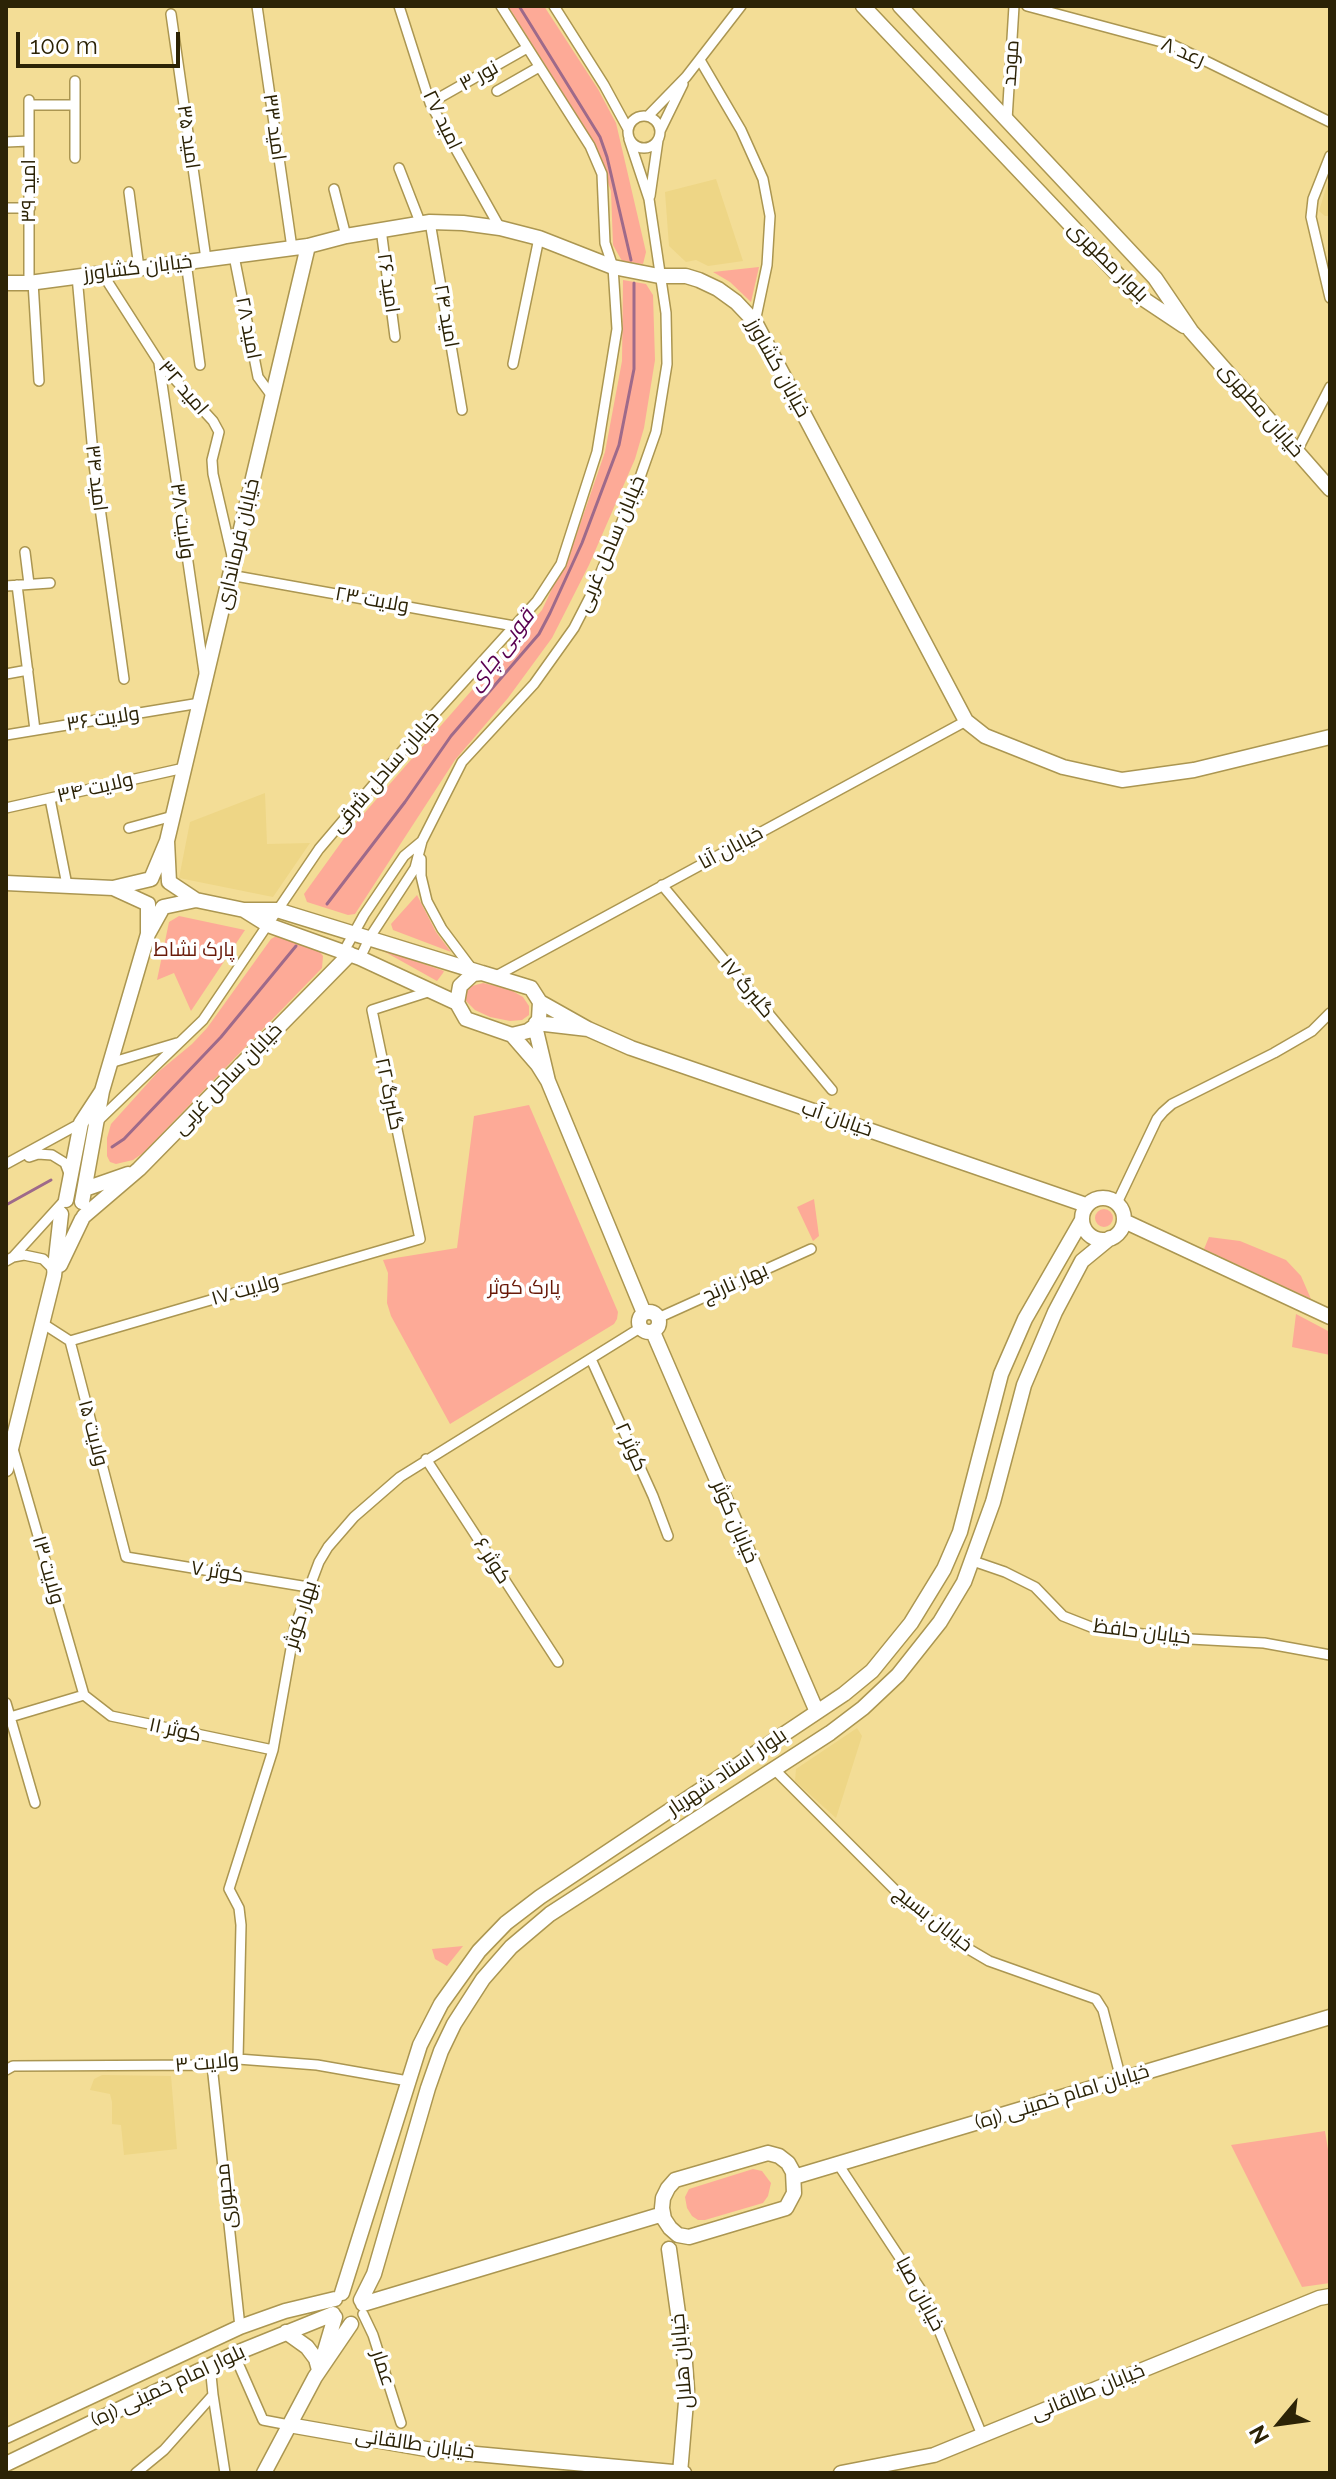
<!DOCTYPE html>
<html>
<head>
<meta charset="utf-8">
<style>
  body { margin:0 }
  #map { position:relative; width:1336px; height:2479px; overflow:hidden; background:#f3dd96; font-family:Raleway,sans-serif }
  canvas { display:block }
  .frame { position:absolute; inset:0; border:8px solid #2c2306; pointer-events:none }
  .north { position:absolute; left:1240px; top:2383px; width:80px; height:80px; -webkit-text-stroke:6px #fff; paint-order:stroke; rotate:241deg; font-size:22px; font-weight:700; line-height:32px; text-align:center; color:#2c2306 }
  .north::after { content:''; display:block; margin:auto; width:28px; height:36px; background:#2c2306; clip-path:polygon(50% 0,100% 100%,50% 72%,0 100%) }
  .scale { position:absolute; left:16px; top:32px; width:164px; height:36px; box-sizing:border-box; border:4px solid #2c2306; border-top:0; padding-left:10px; font-size:24px; line-height:28px; white-space:nowrap; color:#2c2306; -webkit-text-stroke:6px #fff; paint-order:stroke }
</style>
</head>
<body>
<div id="map">
<canvas width="1336" height="2479"></canvas>
<div class="frame"></div>
<div class="north">N</div>
<div class="scale">100 m</div>
</div>
<script>
const g = document.querySelector('canvas').getContext('2d');
g.lineJoin = 'round';
function fillPath(path, color) { g.fillStyle = color; g.fill(path, 'evenodd'); }
const shape = rows => new Path2D(rows.map(r => 'M' + r).join(''));
function stroke(path, color, width, dash) { g.strokeStyle = color; g.lineWidth = width; g.lineCap = dash ? 'butt' : 'round'; g.setLineDash(dash || []); g.stroke(path); }
function label(font, color, halo, rows, align = 'center') {
  g.font = font + ' Raleway,Cairo,sans-serif'; g.lineWidth = 7; g.setLineDash([]); g.textBaseline = 'middle'; g.strokeStyle = halo; g.fillStyle = color; for (const [text, x, y, turn = 0] of rows) {
    g.save(); g.translate(x, y); g.rotate((+turn || 0) * Math.PI / 180); g.textAlign = isNaN(turn) ? turn : align; if (halo) g.strokeText(text, 0, 0); g.fillText(text, 0, 0); g.restore();
  }
}
fillPath(shape([
  [1330,175,1330,216,1325,216,1319,211],
  [716,179,743,261,708,266,696,260,686,262,669,246,665,192],
  [265,793,267,844,310,843,273,897,179,878,190,822],
  [857,1728,862,1736,836,1818,795,1781,796,1769],
  [102,2075,171,2076,177,2149,124,2155,121,2125,112,2124,112,2102,110,2094,90,2090,94,2079]
]), '#eed686');
fillPath(shape([
  [508,6,544,6,598,89,616,123,646,252,643,264,622,261,613,245,611,191,593,141],
  [759,267,751,302,730,282,713,272],
  [623,280,646,284,653,295,655,360,644,428,635,459,589,565,552,638,508,698,455,760,355,914,348,915,307,902,304,894,353,826,542,610,574,542,605,452,622,361],
  [417,895,436,932,451,952,393,930,391,924],
  [179,916,245,930,191,1011,174,973,157,980,169,922],
  [278,935,320,952,323,956,322,968,143,1153,133,1160,116,1164,110,1162,107,1156,107,1138,111,1124,157,1073,192,1044,207,1028,271,939],
  [378,948,444,971,443,973,437,981],
  [483,983,509,989,523,997,529,1006,529,1015,522,1020,510,1021,490,1017,475,1010,466,1001,465,993,472,986],
  [529,1105,618,1312,617,1319,614,1324,450,1424,391,1316,387,1303,388,1273,383,1260,457,1248,474,1116],
  [814,1199,819,1236,813,1241,797,1207],
  '1095 1218a9 9 0 1 1 18 0a9 9 0 1 1-18 0Z',
  [1209,1237,1240,1241,1286,1260,1301,1276,1311,1299,1204,1249],
  [1296,1314,1330,1332,1330,1355,1292,1347],
  [463,1946,447,1966,435,1959,432,1949],
  [1325,2131,1330,2162,1330,2283,1302,2287,1231,2145],
  [753,2169,762,2171,771,2183,768,2196,763,2203,705,2220,698,2220,692,2216,687,2208,685,2197,689,2189]
]), '#fdaa97');
stroke(shape([
  [519,6,600,137,607,157,631,260],
  [327,904,405,802,451,736,539,634,550,613,582,543,619,445,634,369,634,283],
  [112,1147,124,1139,221,1037,296,946],
  [6,1205,51,1180]
]), '#9e6a8a', 3);
const street = shape([
  [257,6,292,248],
  [399,6,430,103,500,228],
  [554,6,604,85,628,129],
  [1027,6,1173,45,1330,122],
  [171,14,206,259],
  [700,60,741,130,763,179,770,216,767,265,755,322],
  [497,91,539,67],
  [29,100,29,283],
  [430,103,527,48],
  [29,105,75,105],
  '628 132a16 16 0 1 1 32 0a16 16 0 1 1-32 0Z',
  [648,116,686,77,741,6],
  [1007,120,1014,6],
  [660,131,683,84],
  [6,142,29,141],
  [1330,156,1313,199,1311,217,1330,298],
  [75,158,75,81],
  [399,168,420,222],
  [334,189,346,236],
  [129,192,139,268],
  [650,196,658,140],
  [6,208,30,208],
  [430,222,462,410],
  [381,229,395,337],
  [234,256,258,377,272,396],
  [186,262,200,365],
  [102,273,159,362,213,421,219,432,212,460,213,474,232,556],
  [77,276,94,465,124,679],
  [33,282,39,381],
  [159,363,204,672],
  [513,364,539,238],
  [1297,451,1330,387],
  [25,552,29,584],
  [230,575,514,626],
  [17,585,35,730],
  [6,586,50,583],
  [6,674,28,670],
  [6,735,200,703],
  [50,799,67,885],
  [6,808,184,768],
  [129,828,173,816],
  [421,859,421,876,427,901,442,929,472,969],
  [662,885,832,1090],
  [344,951,364,915,404,856,422,841],
  [360,958,370,937,415,868,422,841,462,762,534,684,574,628,593,591,638,483,656,432,667,364,666,313,649,199,629,139],
  [496,976,966,721],
  [110,1063,177,1043],
  [99,1120,203,1020,319,849,421,729,537,601,561,564,597,452,617,329,613,267,605,243,602,174,590,146,501,6],
  [29,1157,38,1154,52,1155,65,1163,70,1176],
  [6,1164,81,1123],
  [1117,1203,1157,1119,1163,1112,1172,1104,1274,1053,1312,1031,1330,1013],
  [13,1257,24,1255,43,1259,51,1267,53,1273],
  [6,1261,13,1257,63,1202],
  [658,1318,811,1249],
  [42,1323,70,1341,126,1557,308,1587],
  [70,1341,420,1239,372,1010,431,991],
  [591,1359,653,1496,668,1536],
  [13,1449,84,1695,111,1716,273,1750],
  [426,1459,558,1662],
  [973,1561,1005,1572,1035,1587,1063,1616,1091,1627,1172,1638,1264,1643,1330,1655],
  [6,1703,35,1803],
  [7,1718,84,1695],
  [774,1769,909,1904,955,1941,989,1961,1096,1999,1103,2010,1121,2079],
  [238,2059,241,1925,239,1908,229,1889,273,1750,295,1626,319,1562,328,1547,354,1517,400,1477,640,1328],
  [212,2065,240,2327],
  [6,2070,13,2066,212,2065,238,2059,317,2065,408,2081],
  [838,2164,925,2296,982,2435],
  [363,2314,373,2335,401,2423],
  [234,2354,263,2420,289,2425],
  [213,2395,225,2473],
  [136,2473,164,2450,213,2395,210,2365]
]);
const secondary = shape([
  [863,6,1136,294,1184,326],
  [900,6,1155,278,1191,331,1330,489],
  [6,283,29,283,308,246,346,236,430,222,463,223,500,228,539,238,613,267,659,276,686,276,699,280,718,289,736,302,755,322,966,721,985,736,1063,767,1122,780,1194,770,1330,737],
  [167,841,308,246],
  [167,841,169,882,196,900,163,907,148,934,148,904,113,888,151,879,167,841],
  [6,883,113,888],
  [196,900,244,910],
  [482,973,531,988,540,1002,539,1019,535,1026,528,1031,512,1035,466,1019,457,1003,460,986,473,974,482,973],
  [457,1003,360,958,268,925,244,910,277,910,482,973],
  [536,1023,588,1029,540,1002],
  [588,1029,631,1048,1086,1205],
  [512,1035,538,1065,548,1081,535,1026],
  [548,1081,644,1313],
  [102,1091,148,934],
  [85,1189,128,1174],
  '1082 1219a21 21 0 1 1 42 0a21 21 0 1 1-42 0Z',
  [66,1200,81,1123,102,1091,82,1202],
  [84,1216,139,1169,350,954],
  [1124,1221,1330,1317],
  [60,1265,82,1219],
  '639 1322a10 10 0 1 1 20 0a10 10 0 1 1-20 0Z',
  [653,1332,817,1712],
  [6,1469,54,1276,61,1214],
  [768,2153,779,2156,788,2163,793,2172,794,2193,786,2208,689,2237,678,2235,670,2228,664,2219,662,2208,663,2198,668,2188,675,2180,768,2153],
  [794,2177,1330,2017],
  [669,2249,685,2363,687,2390,680,2473],
  [342,2293,420,2045,441,2004,479,1951,506,1923,540,1897,844,1694,872,1671,911,1623,944,1569,960,1532,1001,1374,1025,1319,1082,1220],
  [361,2300,374,2274,428,2088,441,2051,454,2024,483,1979,511,1947,550,1914,830,1733,863,1708,898,1675,940,1622,964,1582,993,1502,1024,1385,1055,1312,1082,1261,1110,1238],
  [363,2304,663,2214],
  [286,2332,307,2347,316,2359,319,2370],
  [324,2354,335,2317],
  [289,2425,432,2450,684,2473],
  [6,2436,240,2327,285,2311,335,2299],
  [6,2464,234,2354,333,2314],
  [264,2473,315,2377,351,2324],
  [841,2473,934,2455,1319,2298,1330,2296]
]);
stroke(street, '#ab9651', 12);
stroke(secondary, '#ab9651', 17);
stroke(street, '#fff', 9);
stroke(secondary, '#fff', 14);
label('20px', '#2c2306', '#fff', [
  ["رعد ۸",1183,52,23],
  ["موحد",1011,63,-86],
  ["نور ۳",479,76,-29],
  ["امید ۲۷",442,120,64],
  ["امید ۳۳",274,127,82],
  ["امید ۳۵",188,137,82],
  ["امید ۳۹",29,191,-90],
  ["بلوار مطهری",1108,262,45],
  ["خیابان کشاورز",138,268,-7],
  ["امید ۲۶",388,283,82],
  ["امید ۲۴",446,316,80],
  ["امید ۲۸",248,328,79],
  ["خیابان کشاورز",778,368,61],
  ["امید ۳۲",183,388,49],
  ["خیابان مطهری",1261,410,49],
  ["امید ۳۴",96,478,83],
  ["ولایت ۳۸",182,521,82],
  ["خیابان فرمانداری",238,544,-77],
  ["خیابان ساحل غربی",611,544,-67],
  ["ولایت ۲۳",372,600,10],
  ["ولایت ۳۶",103,719,-9],
  ["خیابان ساحل شرقی",385,772,-49],
  ["ولایت ۳۴",95,788,-13],
  ["خیابان آنا",731,848,-28],
  ["گلبرگ ۱۷",747,988,50],
  ["خیابان ساحل غربی",228,1079,-46],
  ["گلبرگ ۲۲",389,1094,78],
  ["خیابان آب",837,1119,19],
  ["بهار نارنج",735,1283,-24],
  ["ولایت ۱۷",245,1290,-16],
  ["ولایت ۱۵",93,1433,75],
  ["کوثر ۲",631,1447,66],
  ["خیابان کوثر",735,1522,67],
  ["کوثر ۶",492,1561,57],
  ["ولایت ۱۳",48,1570,74],
  ["کوثر ۷",217,1572,9],
  ["بهار کوثر",301,1615,-73],
  ["خیابان حافظ",1142,1632,7],
  ["کوثر ۱۱",175,1730,12],
  ["بلوار استاد شهریار",727,1772,-34],
  ["خیابان بسیج",933,1919,38],
  ["ولایت ۳",207,2063,-5],
  ["خیابان امام خمینی (ره)",1062,2097,-17],
  ["محبوری",226,2196,-96],
  ["خیابان صبا",920,2294,62],
  ["خیابان هلال",682,2361,-95],
  ["عمار",383,2368,72],
  ["بلوار امام خمینی (ره)",168,2386,-25],
  ["خیابان طالقانی",1088,2392,-22],
  ["خیابان طالقانی",415,2444,8]
]);
label('20px', '#691a09', '#fff', [
  ["پارک نشاط",194,950],
  ["پارک کوثر",524,1288]
]);
label('italic 22px', '#5a0051', '#fff', [
  ["قوبی چای",501,650,-53]
]);
</script>
</body>
</html>
